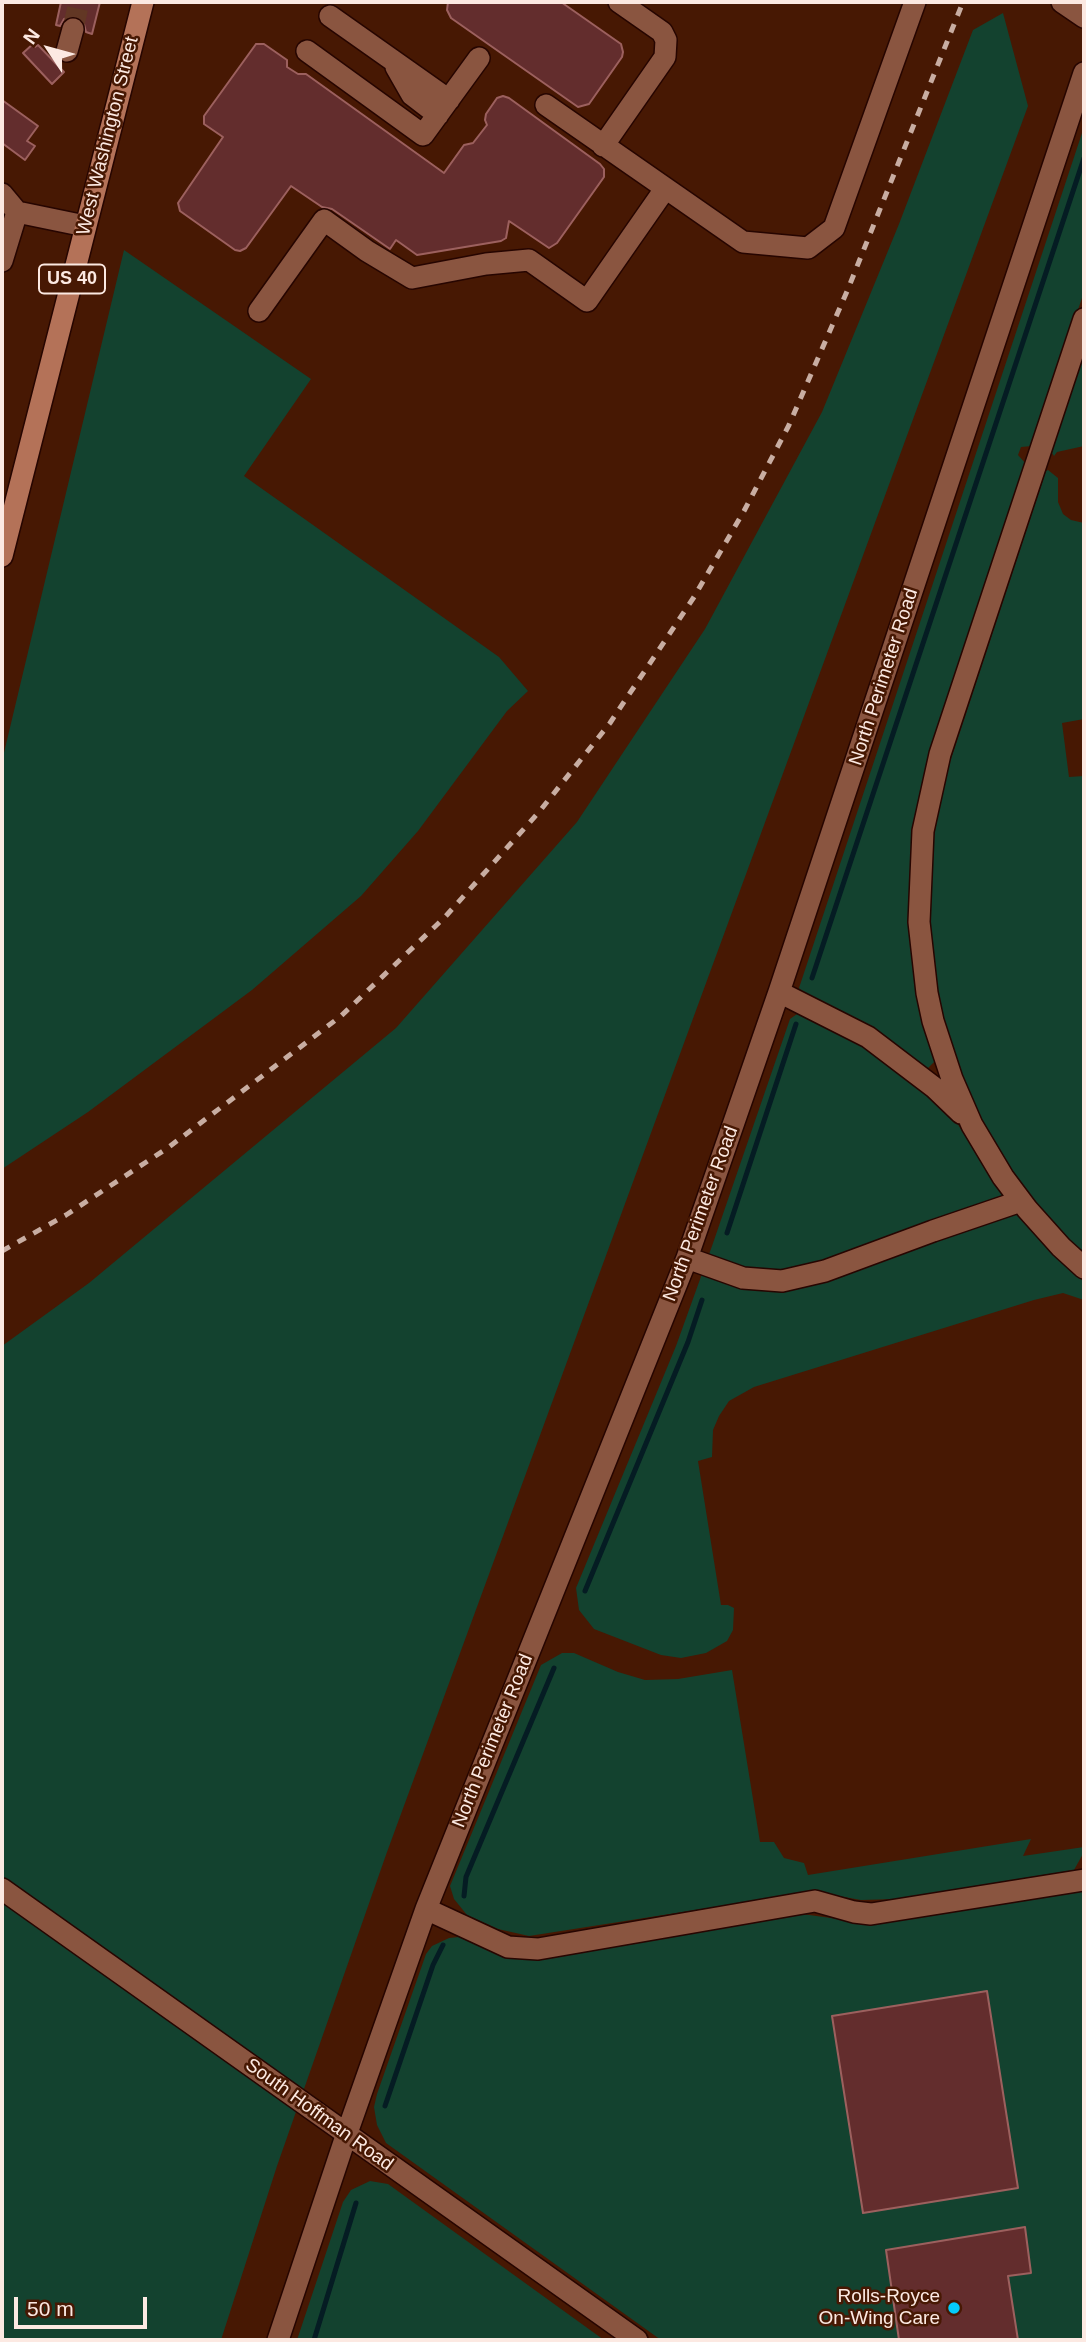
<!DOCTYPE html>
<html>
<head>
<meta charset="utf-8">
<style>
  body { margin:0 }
  #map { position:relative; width:1086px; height:2342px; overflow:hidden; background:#471803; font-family:Arial,sans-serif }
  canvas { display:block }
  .frame { position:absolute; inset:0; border:4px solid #fce9e2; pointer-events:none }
  .north { position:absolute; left:14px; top:14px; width:70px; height:70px; -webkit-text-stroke:5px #471803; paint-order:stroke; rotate:306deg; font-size:19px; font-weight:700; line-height:28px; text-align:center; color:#fce9e2 }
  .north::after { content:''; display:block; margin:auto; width:24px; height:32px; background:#fce9e2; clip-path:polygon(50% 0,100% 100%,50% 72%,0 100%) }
  .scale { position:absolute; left:14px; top:2297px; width:133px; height:32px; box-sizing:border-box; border:4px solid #fce9e2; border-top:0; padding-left:9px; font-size:21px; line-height:24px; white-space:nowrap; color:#fce9e2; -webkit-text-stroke:5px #471803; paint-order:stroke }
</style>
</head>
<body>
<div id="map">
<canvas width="1086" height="2342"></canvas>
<div class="frame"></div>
<div class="north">N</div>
<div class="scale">50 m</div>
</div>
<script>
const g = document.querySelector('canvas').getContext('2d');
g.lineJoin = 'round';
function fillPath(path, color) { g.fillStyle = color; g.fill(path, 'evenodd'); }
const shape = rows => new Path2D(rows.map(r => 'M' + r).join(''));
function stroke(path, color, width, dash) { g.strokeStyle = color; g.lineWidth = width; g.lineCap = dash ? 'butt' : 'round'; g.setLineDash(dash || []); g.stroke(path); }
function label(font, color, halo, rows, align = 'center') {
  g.font = font + ' Arial,sans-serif'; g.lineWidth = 5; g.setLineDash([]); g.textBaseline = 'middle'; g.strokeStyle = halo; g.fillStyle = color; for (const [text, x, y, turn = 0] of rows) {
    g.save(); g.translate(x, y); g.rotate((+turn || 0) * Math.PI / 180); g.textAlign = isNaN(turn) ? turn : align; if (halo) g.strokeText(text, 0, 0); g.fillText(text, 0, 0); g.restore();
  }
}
fillPath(shape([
  [1003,13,1028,106,387,1852,277,2166,221,2340,2,2340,2,1346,89,1283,396,1028,577,822,705,629,822,412,899,224,973,30],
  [1084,127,1084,292,1032,446,1021,447,1018,455,1026,464,924,777,914,828,908,907,912,961,921,1015,935,1061,928,1068,923,1068,804,994,799,988],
  [124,250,311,379,244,476,499,657,528,691,507,711,418,831,361,896,252,990,88,1112,2,1169,2,761],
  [1084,354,1084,446,1057,452,1054,456,1052,453,1056,438],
  [1048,470,1058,478,1058,502,1063,514,1071,520,1084,523,1084,719,1062,723,1069,777,1084,776,1084,1256,1055,1227,1018,1181,974,1107,957,1065,939,1006,929,931,928,894,931,851,946,774,1046,471],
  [809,1012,905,1071,957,1123,993,1180,1022,1219,1046,1246,1084,1282,1084,1300,1063,1293,1034,1300,754,1387,729,1401,719,1416,713,1430,712,1457,698,1461,721,1605,728,1605,734,1608,733,1630,727,1641,706,1653,681,1658,661,1655,594,1629,579,1610,576,1588,676,1346,712,1246,790,1019,797,1014],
  [562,1653,574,1653,618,1672,645,1680,678,1679,732,1670,760,1842,774,1842,784,1858,804,1863,808,1875,1031,1839,1023,1856,1084,1847,1084,1852,1074,1870,895,1899,861,1900,827,1894,798,1894,529,1936,498,1929,467,1915,454,1899,450,1886,541,1665],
  [1084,1890,1084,2340,661,2340,386,2143,377,2125,374,2107,377,2094,426,1954,432,1946,449,1938,459,1937,483,1945,802,1914,867,1923],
  [370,2181,388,2184,604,2340,297,2340,343,2202,351,2190]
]), '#13422f');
stroke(shape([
  [812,978,1084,158],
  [727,1233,796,1024],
  [585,1591,688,1342,702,1300],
  [464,1896,466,1877,554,1668],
  [385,2106,433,1965,443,1945],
  [314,2340,356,2203]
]), '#051c23', 5);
const building = shape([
  [61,2,100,2,92,34,86,32,83,20,76,16,64,19,60,26,56,25,61,2],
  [448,2,561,2,621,44,623,52,622,57,589,104,578,107,451,18,447,10,448,2],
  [33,44,35,47,38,45,64,72,52,84,23,53,33,44],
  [256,44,264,44,287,60,287,67,298,74,306,74,444,173,464,145,473,143,487,125,485,120,486,114,497,98,503,96,509,98,600,164,604,169,604,177,557,243,549,248,509,221,506,238,501,241,417,255,396,240,390,249,332,209,322,207,291,186,246,248,240,251,235,250,180,211,178,203,223,137,204,124,204,116,256,44],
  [2,100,38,126,27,141,35,146,25,160,2,143,2,100],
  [987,1991,1018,2188,863,2213,832,2016,987,1991],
  [1025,2227,1031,2273,1008,2276,1018,2340,899,2340,886,2250,1025,2227]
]);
fillPath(building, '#632d2d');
stroke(building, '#9c605e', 2);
stroke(shape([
  [73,29,79,2]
]), '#623724', 21, [21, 10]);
const minor = shape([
  [1062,2,1084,17],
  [330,16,449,100],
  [67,51,73,29],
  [307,51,423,135,479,58],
  [396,67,412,95,438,115],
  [546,105,743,242,808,248,834,228,915,2],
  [603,146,665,57,666,40,662,32,619,2],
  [2,194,17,212,85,226],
  [2,261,17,212],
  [259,311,324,220,367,251,412,278,486,264,529,260,587,301,665,189],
  [1084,319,940,754,923,831,919,922,927,993,933,1021,952,1079,972,1125,1003,1177,1027,1209,1061,1247,1084,1268],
  [779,992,868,1037,935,1088,961,1113],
  [687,1258,743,1278,782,1281,825,1271,933,1231,1021,1201],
  [2,1889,637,2340],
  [426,1909,508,1947,538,1949,815,1901,854,1912,871,1914,1084,1880],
  [278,2340,347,2133,426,1909,687,1258,779,992,1084,73]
]);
const major = shape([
  [2,556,143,2]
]);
stroke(minor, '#260500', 24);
stroke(major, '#260500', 24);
stroke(minor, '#8a5540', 21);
stroke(major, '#b47258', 21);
stroke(shape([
  [2,1251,66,1215,169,1147,341,1016,445,917,539,812,610,723,694,597,744,511,789,425,848,289,963,2]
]), '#c8ada2', 5, [9, 9]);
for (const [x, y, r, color] of [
  [954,2308,7,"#04cbf9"]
]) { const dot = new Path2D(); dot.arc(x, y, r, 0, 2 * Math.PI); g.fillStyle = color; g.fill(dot); stroke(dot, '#471803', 2.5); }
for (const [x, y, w] of [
  [72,279,66]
]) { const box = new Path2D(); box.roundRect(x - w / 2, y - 14.5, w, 29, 5); g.fillStyle = '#471803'; g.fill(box); stroke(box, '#fce9e2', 2); }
label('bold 18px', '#fce9e2', null, [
  ["US 40",72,279]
]);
label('19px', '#fce9e2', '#471803', [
  ["West Washington Street",108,136,-76],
  ["North Perimeter Road",884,677,-72],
  ["North Perimeter Road",701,1214,-70],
  ["North Perimeter Road",493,1741,-68],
  ["South Hoffman Road",319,2115,36]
]);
label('19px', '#fce9e2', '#471803', [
  ["Rolls-Royce",940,2297],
  ["On-Wing Care",940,2319]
], 'right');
</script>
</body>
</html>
